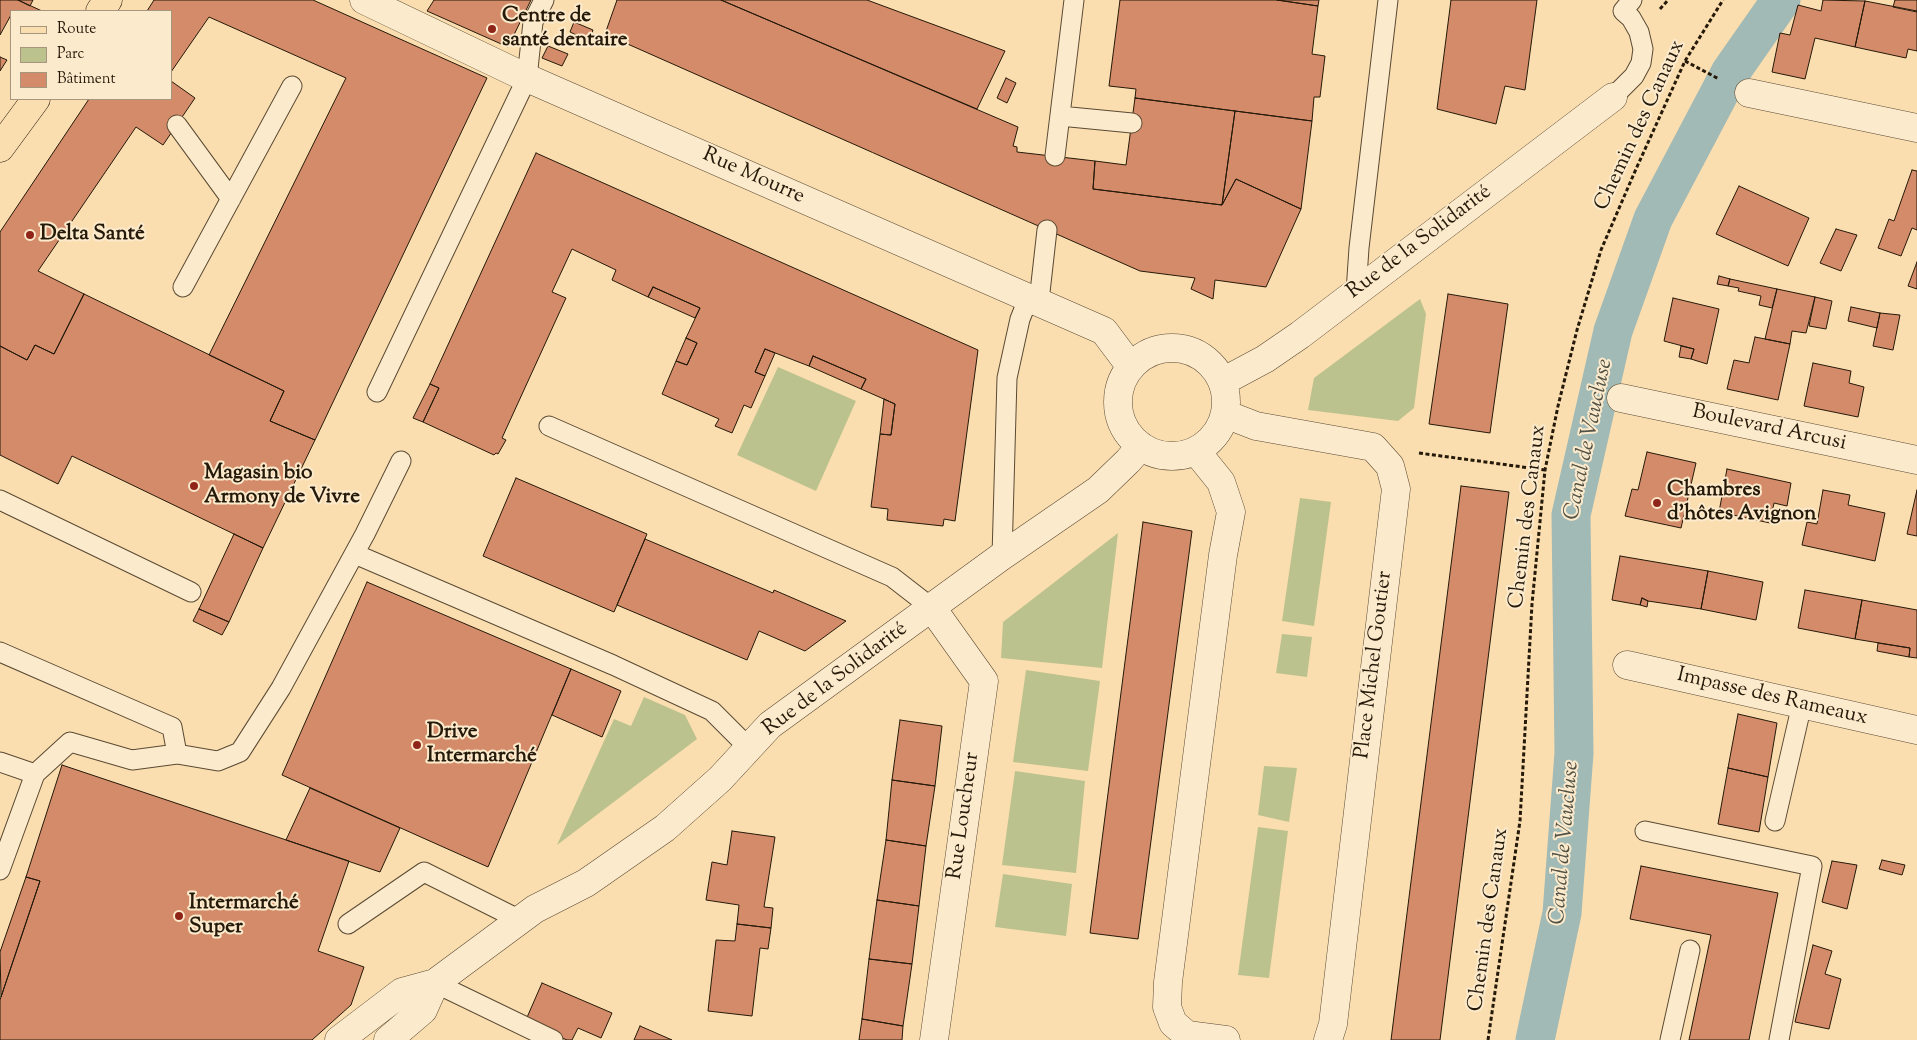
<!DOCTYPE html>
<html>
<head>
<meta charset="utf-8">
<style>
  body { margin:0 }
  #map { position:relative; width:1917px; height:1040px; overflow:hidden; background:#fbdeb0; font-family:"Sorts Mill Goudy",serif }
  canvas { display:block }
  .legend { position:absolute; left:10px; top:10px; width:162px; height:90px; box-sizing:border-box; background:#fceacc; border:1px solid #a6967e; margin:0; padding:6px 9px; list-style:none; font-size:15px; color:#251909 }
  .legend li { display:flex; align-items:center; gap:10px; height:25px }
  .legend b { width:25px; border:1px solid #a6967e }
</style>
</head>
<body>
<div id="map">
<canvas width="1917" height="1040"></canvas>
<ul class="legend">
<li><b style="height:6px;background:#fbdeb0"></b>Route</li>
<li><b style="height:14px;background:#bcc28d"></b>Parc</li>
<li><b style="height:14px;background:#d38b69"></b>Bâtiment</li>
</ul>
</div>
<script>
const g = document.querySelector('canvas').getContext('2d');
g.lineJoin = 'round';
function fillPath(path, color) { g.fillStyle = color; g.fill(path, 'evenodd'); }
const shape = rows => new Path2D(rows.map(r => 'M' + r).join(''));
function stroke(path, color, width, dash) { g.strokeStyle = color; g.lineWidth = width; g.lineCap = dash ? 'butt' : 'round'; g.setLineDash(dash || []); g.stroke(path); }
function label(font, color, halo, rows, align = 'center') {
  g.font = font + ' "Sorts Mill Goudy",serif'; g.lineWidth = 4; g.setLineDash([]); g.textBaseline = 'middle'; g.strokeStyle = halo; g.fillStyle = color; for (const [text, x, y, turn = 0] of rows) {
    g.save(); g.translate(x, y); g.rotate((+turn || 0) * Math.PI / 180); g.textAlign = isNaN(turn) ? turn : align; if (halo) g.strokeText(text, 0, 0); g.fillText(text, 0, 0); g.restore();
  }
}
fillPath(shape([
  [1420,299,1426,314,1414,408,1398,421,1308,410,1314,378],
  [778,367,856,401,816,491,737,455],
  [1300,498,1331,502,1314,626,1282,621],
  [1118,533,1102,668,1001,658,1003,622],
  [1282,634,1312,637,1307,677,1276,673],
  [1026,670,1100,681,1088,771,1013,762],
  [644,697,685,715,697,739,557,845,614,719,631,726],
  [1264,766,1297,768,1289,822,1258,815],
  [1015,771,1085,781,1076,873,1002,865],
  [1258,827,1288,831,1269,978,1238,975],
  [1003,874,1072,884,1066,936,995,927]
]), '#bcc28d');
stroke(shape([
  [1535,1040,1562,913,1574,753,1571,515,1613,331,1653,219,1730,73,1781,0]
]), '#a2bab5', 39);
const building = shape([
  [0,0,18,0,42,11,11,11,11,15,0,35,0,0],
  [18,0,33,0,30,6,18,0],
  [154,0,313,0,487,78,315,440,270,421,284,391,209,355,346,78,209,17,171,72,171,11,147,11,154,0],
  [434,0,531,0,508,47,427,11,434,0],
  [617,0,721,0,1018,127,1013,146,1017,147,1017,152,1095,161,1093,189,1222,205,1236,179,1301,209,1266,287,1215,280,1213,299,1191,289,1195,278,1140,271,605,34,617,0],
  [721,0,867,0,1005,51,977,109,721,0],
  [1120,0,1277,0,1318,6,1312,54,1325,56,1320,97,1314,97,1312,121,1135,98,1136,89,1109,86,1120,0],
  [1277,0,1319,0,1318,6,1277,0],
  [1451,0,1537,0,1525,90,1505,86,1496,124,1437,109,1451,0],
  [1823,0,1865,1,1855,47,1815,38,1805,79,1772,72,1780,33,1790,35,1798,5,1821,11,1823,0],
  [1895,0,1917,0,1917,12,1893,7,1895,0],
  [1865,1,1917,11,1917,51,1908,49,1906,58,1855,47,1865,1],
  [574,22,593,30,589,41,570,32,574,22],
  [548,46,568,54,562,66,542,58,548,46],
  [0,57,7,60,0,71,0,57],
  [1006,78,1016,83,1007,103,997,98,1006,78],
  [171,81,195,98,163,145,136,127,38,271,84,294,54,354,35,345,27,360,0,346,0,232,89,99,171,99,171,81],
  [1135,98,1235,111,1222,205,1093,189,1095,161,1126,165,1135,98],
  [1235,111,1312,121,1301,209,1236,179,1222,205,1235,111],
  [536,153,978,350,955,521,944,519,943,526,887,520,888,509,871,507,880,434,891,435,895,404,861,389,866,379,813,356,809,366,765,349,755,372,765,376,751,408,744,405,732,433,715,426,719,419,662,394,676,361,687,365,697,343,686,338,700,308,653,287,648,297,612,280,616,270,572,249,552,292,566,298,502,438,506,440,498,454,496,453,494,455,423,422,439,388,430,384,536,153],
  [1912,170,1917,171,1917,230,1912,228,1901,256,1878,248,1889,219,1894,221,1912,170],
  [1739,186,1809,218,1788,266,1716,234,1739,186],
  [1836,229,1857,235,1841,271,1820,263,1836,229],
  [1917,262,1917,289,1908,286,1917,262],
  [1719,276,1730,279,1728,286,1717,284,1719,276],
  [1730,279,1777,289,1772,308,1759,305,1761,296,1738,291,1739,288,1728,286,1730,279],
  [653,287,700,308,695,318,648,297,653,287],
  [1777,289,1815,297,1806,333,1792,331,1790,344,1765,339,1777,289],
  [84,294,284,391,270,421,315,440,263,548,72,456,58,484,0,455,0,346,27,360,35,345,54,354,84,294],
  [1448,294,1508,304,1490,433,1429,424,1448,294],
  [1815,297,1832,301,1826,329,1809,326,1815,297],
  [1673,298,1719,309,1707,364,1691,359,1694,349,1664,341,1673,298],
  [1851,307,1880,313,1877,328,1848,321,1851,307],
  [1880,313,1900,315,1893,350,1873,346,1880,313],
  [1755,337,1790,344,1778,400,1727,389,1734,360,1749,363,1755,337],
  [686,338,697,343,687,365,676,361,686,338],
  [1681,346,1694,349,1691,359,1679,357,1681,346],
  [765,349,775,353,765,376,755,372,765,349],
  [813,356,866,379,861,389,809,366,813,356],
  [1813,363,1851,371,1849,383,1864,387,1858,417,1804,406,1813,363],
  [430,384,439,388,423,422,413,418,430,384],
  [884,399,895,404,891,435,880,434,884,399],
  [1647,452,1696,463,1681,528,1625,516,1632,489,1638,490,1647,452],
  [1727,469,1791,483,1787,506,1774,503,1770,523,1719,512,1727,469],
  [516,478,647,534,614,612,483,556,516,478],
  [1461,486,1509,492,1440,1040,1391,1040,1461,486],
  [1823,490,1850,495,1848,505,1885,513,1875,561,1802,545,1807,522,1817,524,1823,490],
  [1917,490,1917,536,1907,534,1917,490],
  [1143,522,1192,531,1138,939,1090,933,1143,522],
  [234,534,263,548,229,622,199,609,234,534],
  [645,539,773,593,774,590,846,621,805,651,759,631,747,660,617,605,645,539],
  [1620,556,1708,571,1701,609,1648,601,1642,598,1640,605,1612,600,1620,556],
  [1708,571,1763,582,1756,620,1701,609,1708,571],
  [367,582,571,669,488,867,282,775,367,582],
  [1805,590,1862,600,1855,639,1798,628,1805,590],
  [1642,598,1648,601,1647,607,1640,605,1642,598],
  [1862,600,1917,610,1917,658,1909,657,1910,648,1855,639,1862,600],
  [199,609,229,622,222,635,193,621,199,609],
  [1878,643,1910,648,1909,657,1877,651,1878,643],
  [571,669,621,691,602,737,552,715,571,669],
  [1738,714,1777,723,1768,777,1728,768,1738,714],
  [900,720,942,726,935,786,892,780,900,720],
  [62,765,349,861,318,951,364,967,351,1005,312,1040,0,1040,0,1000,40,881,26,877,62,765],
  [1728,768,1768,777,1759,832,1718,824,1728,768],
  [892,780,935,786,926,846,886,840,892,780],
  [310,788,400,828,380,872,286,840,310,788],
  [732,831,775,837,764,907,773,908,771,928,737,924,739,905,706,900,712,862,727,865,732,831],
  [886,840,926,846,919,906,877,900,886,840],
  [1882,860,1905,865,1902,875,1879,869,1882,860],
  [1832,861,1857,865,1847,909,1822,902,1832,861],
  [1641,866,1778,893,1749,1040,1689,1040,1711,935,1630,919,1641,866],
  [26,877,40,881,1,997,0,952,26,877],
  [877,900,919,906,912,964,869,959,877,900],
  [737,924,771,928,768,949,760,948,752,1016,708,1011,716,940,735,941,737,924],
  [1813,945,1832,951,1825,974,1841,979,1829,1029,1795,1022,1813,945],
  [869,959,912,964,903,1026,862,1019,869,959],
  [542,983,612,1013,601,1038,578,1028,572,1040,567,1040,525,1022,542,983],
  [862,1019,903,1026,902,1040,859,1040,862,1019],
  [640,1026,672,1040,634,1040,640,1026]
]);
fillPath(building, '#d38b69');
stroke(building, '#251909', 1);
const service = shape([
  [1613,97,1634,76,1641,63,1643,49,1639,32,1631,18,1623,11,1632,0],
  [1060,116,1132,123],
  [177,125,231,199],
  [1055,156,1074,0],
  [183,287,292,86],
  [1356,292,1359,248,1388,0],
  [1039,301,1047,230],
  [377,392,527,78,533,22,544,0],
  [549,426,892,577,932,608],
  [0,500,191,592],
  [355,554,613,665,712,711,749,748],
  [1002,556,1007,378,1020,319,1029,297],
  [0,652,172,727,177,754],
  [0,762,35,774,0,870],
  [35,774,70,742,132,760,177,754,218,761,240,752,281,688,365,534,401,461],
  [1775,821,1802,704],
  [1645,831,1812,866,1779,1040],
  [348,924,424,872,520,920],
  [435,983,553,1040],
  [1670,1040,1690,950]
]);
const minor = shape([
  [364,0,527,78,1104,331,1131,367],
  [1749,93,1917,128],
  '1118 402a54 54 0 1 1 108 0a54 54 0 1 1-108 0Z',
  [1222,382,1265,359,1300,335,1613,97],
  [1621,398,1917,460],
  [1225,414,1256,426,1373,447,1390,466,1396,489,1333,1024,1328,1040],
  [1196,451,1221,482,1231,512,1223,555,1168,982,1167,1007,1173,1023,1187,1035,1226,1040],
  [932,608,984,681,934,1040],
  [1627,665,1917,730],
  [339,1040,402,992,435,983,535,909,586,883,665,828,720,779,770,725,1002,556,1098,490,1128,461,1141,446],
  [388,1040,423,1010,435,983]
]);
const primary = shape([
  [100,11,108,0],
  [0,148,36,99]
]);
stroke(service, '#5a4a33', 21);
stroke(minor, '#5a4a33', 29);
stroke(primary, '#251909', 29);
stroke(shape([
  [1660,9,1668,0],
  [1685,61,1719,79],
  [1419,453,1545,470],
  [1488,1040,1520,821,1532,604,1545,470,1558,406,1577,330,1601,250,1636,169,1685,61,1723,0]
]), '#251909', 3, [4, 2.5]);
stroke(service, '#fceacc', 19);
stroke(minor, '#fceacc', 28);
stroke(primary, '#fbdeb0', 28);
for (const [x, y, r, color] of [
  [492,29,5,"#8f2418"],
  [30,235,5,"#8f2418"],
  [194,486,5,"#8f2418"],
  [1657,503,5,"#8f2418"],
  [417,745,5,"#8f2418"],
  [179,916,5,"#8f2418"]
]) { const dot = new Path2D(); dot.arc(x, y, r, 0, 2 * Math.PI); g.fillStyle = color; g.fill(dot); stroke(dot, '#fceacc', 2); }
label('bold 21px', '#251909', '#fceacc', [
  ["Centre de",502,17],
  ["santé dentaire",502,41],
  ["Delta Santé",40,235],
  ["Magasin bio",204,474],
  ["Armony de Vivre",204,498],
  ["Chambres",1667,491],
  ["d'hôtes Avignon",1667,515],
  ["Drive",427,733],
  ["Intermarché",427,757],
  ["Intermarché",189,904],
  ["Super",189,928]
], 'left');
label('21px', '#251909', '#fceacc', [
  ["Chemin des Canaux",1641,126,-65],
  ["Rue Mourre",753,177,24],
  ["Rue de la Solidarité",1420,243,-37],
  ["Boulevard Arcusi",1769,429,12],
  ["Chemin des Canaux",1529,517,-83],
  ["Place Michel Goutier",1375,665,-83],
  ["Rue de la Solidarité",836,680,-37],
  ["Impasse des Rameaux",1772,698,13],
  ["Rue Loucheur",965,816,-82],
  ["Chemin des Canaux",1490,920,-82]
]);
label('italic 22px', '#515145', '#fceacc', [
  ["Canal de Vaucluse",1590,440,-78],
  ["Canal de Vaucluse",1566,843,-85]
]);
</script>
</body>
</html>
